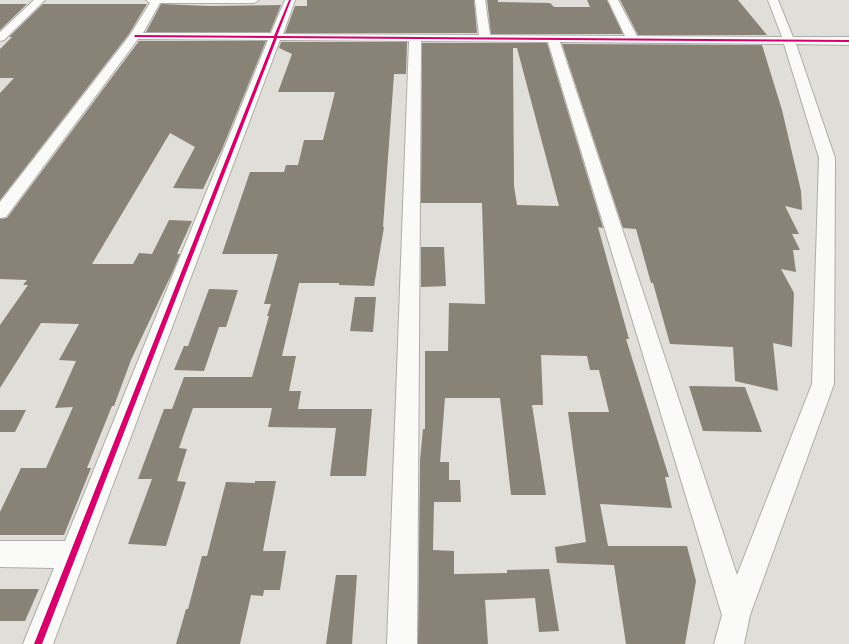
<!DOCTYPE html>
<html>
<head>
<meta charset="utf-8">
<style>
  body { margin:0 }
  canvas { display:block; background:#e0ded8 }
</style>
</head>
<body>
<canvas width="849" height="644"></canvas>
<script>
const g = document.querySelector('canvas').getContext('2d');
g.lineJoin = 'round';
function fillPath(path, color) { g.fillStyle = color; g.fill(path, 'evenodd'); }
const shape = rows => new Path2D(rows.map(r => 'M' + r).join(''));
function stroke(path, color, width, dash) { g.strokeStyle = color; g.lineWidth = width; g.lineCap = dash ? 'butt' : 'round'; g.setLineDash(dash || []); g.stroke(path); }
fillPath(shape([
  [307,0,474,0,477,33,285,33,295,6,307,6],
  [487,0,498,0,498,2,550,3,554,7,590,7,587,0,607,0,623,34,491,34],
  [620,0,738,0,767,35,638,35],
  [0,4,27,4,0,30],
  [43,4,147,4,129,34,0,200,0,93,14,78,0,78,0,49,12,37,9,37],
  [161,4,210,6,281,5,270,32,146,32],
  [139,41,266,41,222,149,203,189,173,188,195,147,170,133,92,264,133,264,139,253,152,254,169,220,192,221,177,254,180,254,173,271,131,360,114,406,112,406,87,468,91,468,64,535,0,535,0,512,21,468,46,468,73,407,55,408,76,361,59,360,79,324,41,323,0,388,0,325,28,285,23,285,27,280,0,279,0,219,7,218],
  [281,42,407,42,406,74,394,74,383,227,384,227,374,286,339,285,339,283,299,283,282,356,296,356,289,391,301,391,298,409,372,409,366,476,330,476,336,428,268,427,272,408,193,408,179,448,187,449,177,481,186,482,166,546,128,544,152,479,138,479,164,409,172,409,184,377,252,377,269,316,267,316,271,304,264,304,278,254,222,254,250,172,284,172,286,165,298,165,304,140,323,140,335,92,278,92,292,54,279,48],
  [422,43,547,43,603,228,598,227,629,339,626,339,669,477,665,477,672,508,600,504,608,546,687,546,696,581,685,644,626,644,614,565,557,563,555,547,586,542,568,412,609,412,599,370,590,370,587,356,541,355,543,405,532,405,546,495,511,495,500,398,445,398,440,462,449,462,449,480,460,480,461,502,434,502,433,550,454,551,454,574,507,573,507,570,549,569,559,631,539,632,535,598,485,600,488,644,418,644,420,460,423,429,425,429,425,351,448,351,449,303,485,304,482,203,421,203],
  [513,48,517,48,559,206,517,205,514,186],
  [562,44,762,45,782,110,801,191,802,210,785,206,799,234,792,234,800,250,793,250,796,272,781,269,794,293,792,347,773,343,778,391,735,381,733,347,670,344,653,283,651,283,636,229,623,228],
  [421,247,444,247,446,286,421,287],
  [209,289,238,290,226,327,219,327,204,371,174,370,184,346,188,346],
  [355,297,376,297,373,332,350,331],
  [689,386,745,387,762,432,703,431],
  [0,410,26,410,15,432,0,432],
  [255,481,276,481,263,551,286,551,280,590,264,590,263,596,251,595,240,644,176,644,186,609,188,609,202,556,207,556,226,482,255,483],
  [336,575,357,575,352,644,326,644],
  [0,589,39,589,25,621,0,621]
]), '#898276');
const street = shape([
  [34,0,45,0,4,40,0,41,0,32,34,0],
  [146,0,259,0,254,3,160,3,143,33,271,33,285,0,295,0,283,34,479,35,475,0,485,0,490,35,625,36,608,0,618,0,637,36,782,37,768,0,778,0,793,37,849,37,849,45,796,44,835,158,834,384,750,615,744,644,714,644,722,615,548,42,421,41,417,644,387,644,409,41,280,40,53,644,23,644,54,568,0,567,0,541,65,541,268,40,138,39,6,217,0,218,0,202,130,35,150,3,146,0],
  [560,42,784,44,819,158,812,384,737,575,560,42]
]);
stroke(street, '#aeaca8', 2);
fillPath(street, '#fafaf9');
fillPath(shape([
  [289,0,291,0,277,36,849,40,849,42,277,38,42,644,34,644,274,38,135,37,134,36,135,35,274,36,289,0]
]), '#d6006c');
</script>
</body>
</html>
